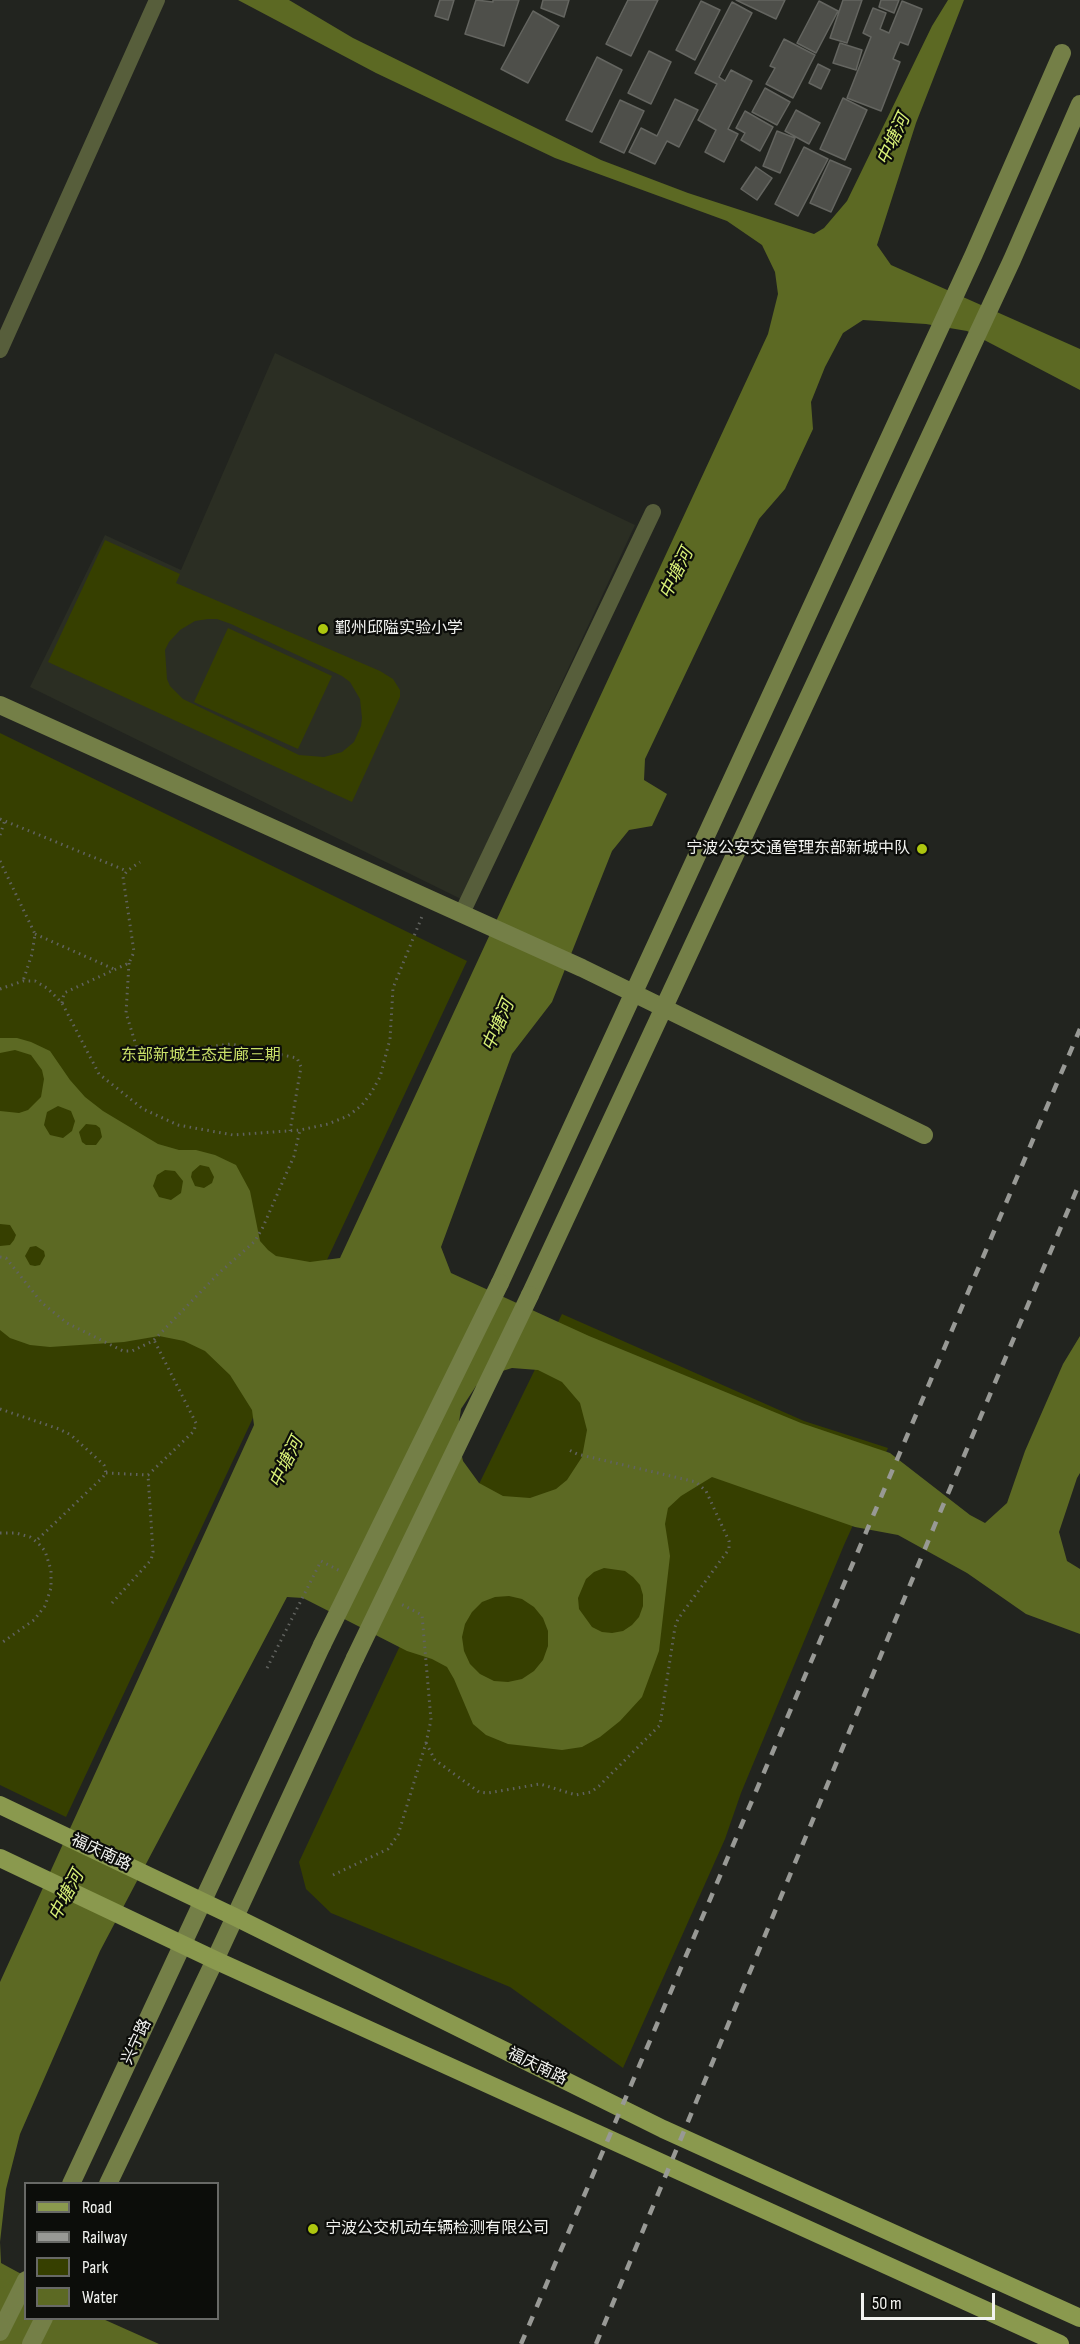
<!DOCTYPE html>
<html>
<head>
<meta charset="utf-8">
<style>
  body { margin:0 }
  #map { position:relative; width:1080px; height:2344px; overflow:hidden; background:#22241f; font-family:"Sofia Sans Condensed",sans-serif }
  canvas { display:block }
  .legend { position:absolute; left:24px; top:2182px; width:195px; height:138px; box-sizing:border-box; background:#0c0d0a; border:2px solid #686966; margin:0; padding:8px 10px; list-style:none; font-size:18px; color:#f2f3f0 }
  .legend li { display:flex; align-items:center; gap:12px; height:30px }
  .legend b { width:30px; border:2px solid #686966 }
  .scale { position:absolute; left:861px; top:2293px; width:134px; height:27px; box-sizing:border-box; border:3px solid #f2f3f0; border-top:0; padding-left:8px; font-size:18px; line-height:21px; white-space:nowrap; color:#f2f3f0; -webkit-text-stroke:4px #0c0d0a; paint-order:stroke }
</style>
</head>
<body>
<div id="map">
<canvas width="1080" height="2344"></canvas>
<ul class="legend">
<li><b style="height:8px;background:#8a994e"></b>Road</li>
<li><b style="height:8px;background:#989995"></b>Railway</li>
<li><b style="height:16px;background:#363f00"></b>Park</li>
<li><b style="height:16px;background:#5c6923"></b>Water</li>
</ul>
<div class="scale">50 m</div>
</div>
<script>
const g = document.querySelector('canvas').getContext('2d');
g.lineJoin = 'round';
function fillPath(path, color) { g.fillStyle = color; g.fill(path, 'evenodd'); }
const shape = rows => new Path2D(rows.map(r => 'M' + r).join(''));
function stroke(path, color, width, dash) { g.strokeStyle = color; g.lineWidth = width; g.lineCap = dash ? 'butt' : 'round'; g.setLineDash(dash || []); g.stroke(path); }
function label(font, color, halo, rows, align = 'center') {
  g.font = font + ' "Sofia Sans Condensed","Noto Sans SC",sans-serif'; g.lineWidth = 4.5; g.setLineDash([]); g.textBaseline = 'middle'; g.strokeStyle = halo; g.fillStyle = color; for (const [text, x, y, turn = 0] of rows) {
    g.save(); g.translate(x, y); g.rotate((+turn || 0) * Math.PI / 180); g.textAlign = isNaN(turn) ? turn : align; if (halo) g.strokeText(text, 0, 0); g.fillText(text, 0, 0); g.restore();
  }
}
fillPath(shape([
  [275,353,635,525,461,899,30,687,105,535,181,570]
]), '#2b2e23');
fillPath(shape([
  [105,540,180,574,176,583,380,671,393,679,400,690,400,697,352,802,48,662],
  [208,619,217,619,231,624,342,676,350,682,360,699,362,718,361,726,354,742,342,752,324,757,299,755,183,699,170,686,167,679,165,650,169,642,180,630,195,621],
  [228,628,332,676,298,749,194,702],
  [0,733,467,961,66,1817,0,1785],
  [562,1314,804,1421,888,1448,844,1545,741,1793,725,1839,623,2068,510,1987,331,1913,306,1889,299,1862,398,1650]
]), '#363f00');
fillPath(shape([
  [238,0,289,0,353,38,601,160,688,193,814,234,824,228,847,201,932,26,948,0,964,0,916,123,877,245,891,265,1080,349,1080,390,967,331,926,324,863,320,843,333,825,367,811,402,813,429,785,489,759,519,645,759,644,780,667,794,652,826,629,830,612,851,552,1002,512,1054,441,1247,451,1273,589,1336,801,1423,890,1453,970,1515,985,1523,1007,1503,1025,1451,1063,1364,1080,1336,1080,1473,1077,1478,1059,1532,1067,1561,1080,1569,1080,1634,1026,1614,967,1573,898,1535,855,1527,712,1477,681,1496,668,1508,665,1524,670,1556,659,1651,642,1697,620,1721,600,1737,582,1747,562,1750,508,1744,486,1735,473,1724,454,1679,447,1667,432,1659,407,1651,303,1598,287,1597,100,1951,20,2134,6,2189,0,2242,1,2263,25,2276,26,2318,103,2319,159,2344,0,2344,0,1982,254,1425,252,1410,230,1375,205,1351,184,1341,159,1336,124,1342,50,1347,30,1345,10,1338,0,1330,0,1246,10,1245,14,1240,16,1235,10,1225,0,1224,0,1111,19,1113,28,1110,41,1097,44,1079,42,1070,31,1055,15,1050,0,1053,0,1038,17,1038,31,1042,50,1051,70,1080,85,1097,103,1111,158,1144,179,1150,196,1150,215,1155,236,1165,250,1191,260,1241,268,1250,276,1256,310,1262,340,1258,768,334,778,294,775,272,762,245,727,221,555,158,376,73],
  [58,1106,71,1111,75,1121,72,1131,63,1138,50,1135,44,1125,47,1112],
  [86,1124,96,1125,100,1128,102,1137,96,1145,86,1145,82,1142,79,1132],
  [200,1165,209,1167,214,1177,212,1183,204,1188,195,1186,191,1177,192,1172],
  [165,1170,175,1171,183,1181,181,1193,171,1200,159,1197,153,1186,157,1175],
  [36,1246,44,1251,45,1256,40,1265,35,1266,30,1265,25,1256,30,1247],
  [512,1368,538,1370,562,1382,580,1403,587,1430,582,1457,567,1480,556,1489,530,1498,503,1496,479,1483,463,1461,457,1435,461,1409,476,1386,499,1372],
  [604,1568,625,1571,633,1577,640,1585,643,1595,643,1606,639,1617,632,1625,623,1631,612,1633,602,1632,592,1627,579,1609,578,1598,586,1579,594,1572],
  [509,1596,522,1599,534,1607,543,1618,548,1631,548,1646,543,1660,534,1671,522,1679,508,1682,494,1681,480,1674,470,1664,464,1651,462,1637,465,1624,472,1612,482,1602,495,1597]
]), '#5c6923');
const building = shape([
  [440,0,454,0,448,20,435,16,440,0],
  [476,0,493,2,493,0,519,0,504,46,465,34,476,0],
  [543,0,569,0,564,17,541,8,543,0],
  [628,0,658,0,631,56,606,44,628,0],
  [736,0,785,0,776,19,736,0],
  [843,0,862,0,847,43,830,38,843,0],
  [881,0,899,0,894,13,879,7,881,0],
  [701,1,720,10,695,60,676,50,701,1],
  [819,1,838,11,816,53,797,43,819,1],
  [902,1,922,9,908,45,900,42,893,59,900,62,881,111,847,98,871,37,863,33,873,8,886,13,880,29,889,33,902,1],
  [732,2,752,13,719,77,725,81,731,70,752,81,728,129,738,134,724,162,705,152,716,130,698,120,717,84,695,73,732,2],
  [533,11,559,26,528,83,501,69,533,11],
  [784,39,815,55,793,98,766,84,775,68,770,66,784,39],
  [840,43,862,50,856,70,833,63,840,43],
  [649,51,671,62,651,104,628,93,649,51],
  [597,57,622,70,592,132,566,120,597,57],
  [818,64,830,70,821,89,809,83,818,64],
  [765,88,790,102,777,125,752,112,765,88],
  [843,98,867,110,845,160,820,149,843,98],
  [675,99,698,110,679,147,667,141,655,164,629,152,641,128,657,136,675,99],
  [620,100,644,111,624,153,600,142,620,100],
  [796,110,820,123,809,144,785,131,796,110],
  [745,111,773,127,760,151,741,140,745,133,736,128,745,111],
  [777,131,795,138,780,173,763,166,777,131],
  [804,147,828,159,798,216,775,204,804,147],
  [830,160,851,169,831,212,810,203,830,160],
  [756,167,772,178,757,200,741,189,756,167]
]);
fillPath(building, '#4e4f4a');
stroke(building, '#646560', 1.5);
stroke(shape([
  [0,819,127,871],
  [0,835,5,820],
  [0,861,35,934,32,954,23,981],
  [35,934,116,970],
  [129,963,126,1013,139,1055,151,1060,191,1049,231,1044,297,1058,301,1067,290,1131],
  [0,989,23,981,35,981,47,988,62,1003,99,1074,143,1109,178,1125,233,1135,300,1130,328,1124,348,1116,362,1105,371,1093,380,1077,390,1039,393,988,423,914],
  [62,1003,64,993,129,963,134,952,123,877,127,871,140,862],
  [0,1257,6,1258,42,1303,67,1323,123,1351,132,1351,153,1341,219,1273,255,1241,263,1227,294,1156,300,1130],
  [0,1409,59,1429,71,1435,104,1465,106,1473,103,1477,36,1541],
  [106,1473,148,1475,194,1431,196,1423,154,1340],
  [0,1533,16,1533,30,1537,38,1543,45,1551,51,1570,51,1588,45,1606,34,1620,0,1644],
  [112,1603,151,1560,153,1552,148,1475],
  [267,1668,321,1561,340,1571],
  [426,1743,435,1760,479,1792,488,1793,540,1784,576,1795,591,1792,599,1786,660,1725,675,1627,678,1619,729,1549,729,1541,706,1491,696,1482,577,1454,569,1450],
  [333,1875,388,1849,398,1835,426,1743,431,1720,422,1615,399,1603]
]), '#61635f', 3, [1.5, 4.5]);
stroke(shape([
  [0,350,157,0],
  [462,913,653,512]
]), '#575e3b', 16);
stroke(shape([
  [0,705,582,968,924,1135],
  [500,1283,974,254,1062,53],
  [530,1295,1012,260,1080,104],
  [71,2184,322,1645],
  [108,2184,215,1960,355,1658],
  [0,2332,26,2280],
  [31,2344,44,2318]
]), '#747f47', 18);
stroke(shape([
  [0,1805,235,1917,663,2129,1080,2318],
  [0,1858,215,1960,1060,2344]
]), '#8a994e', 18);
stroke(shape([
  [521,2344,1080,1029],
  [596,2344,936,1522,1080,1182]
]), '#989995', 4.5, [10, 10]);
stroke(shape([
  [322,1645,500,1283],
  [355,1658,530,1295]
]), '#747f47', 18);
for (const [x, y, r, color] of [
  [323,629,6,"#adc60f"],
  [922,849,6,"#adc60f"],
  [313,2229,6,"#adc60f"]
]) { const dot = new Path2D(); dot.arc(x, y, r, 0, 2 * Math.PI); g.fillStyle = color; g.fill(dot); stroke(dot, '#0c0d0a', 2); }
label('16px', '#f2f3f0', '#0c0d0a', [
  ["鄞州邱隘实验小学",335,629],
  ["宁波公安交通管理东部新城中队",910,849,"right"],
  ["宁波公交机动车辆检测有限公司",325,2229]
], 'left');
label('16px', '#cae168', '#0c0d0a', [
  ["东部新城生态走廊三期",201,1056]
]);
label('16px', '#f2f3f0', '#0c0d0a', [
  ["福庆南路",101,1853,25],
  ["兴宁路",137,2042,-65],
  ["福庆南路",537,2067,26]
]);
label('italic 18px', '#d8f077', '#0c0d0a', [
  ["中塘河",894,140,-65],
  ["中塘河",677,574,-64],
  ["中塘河",499,1026,-67],
  ["中塘河",287,1463,-64],
  ["中塘河",67,1896,-62]
]);
</script>
</body>
</html>
